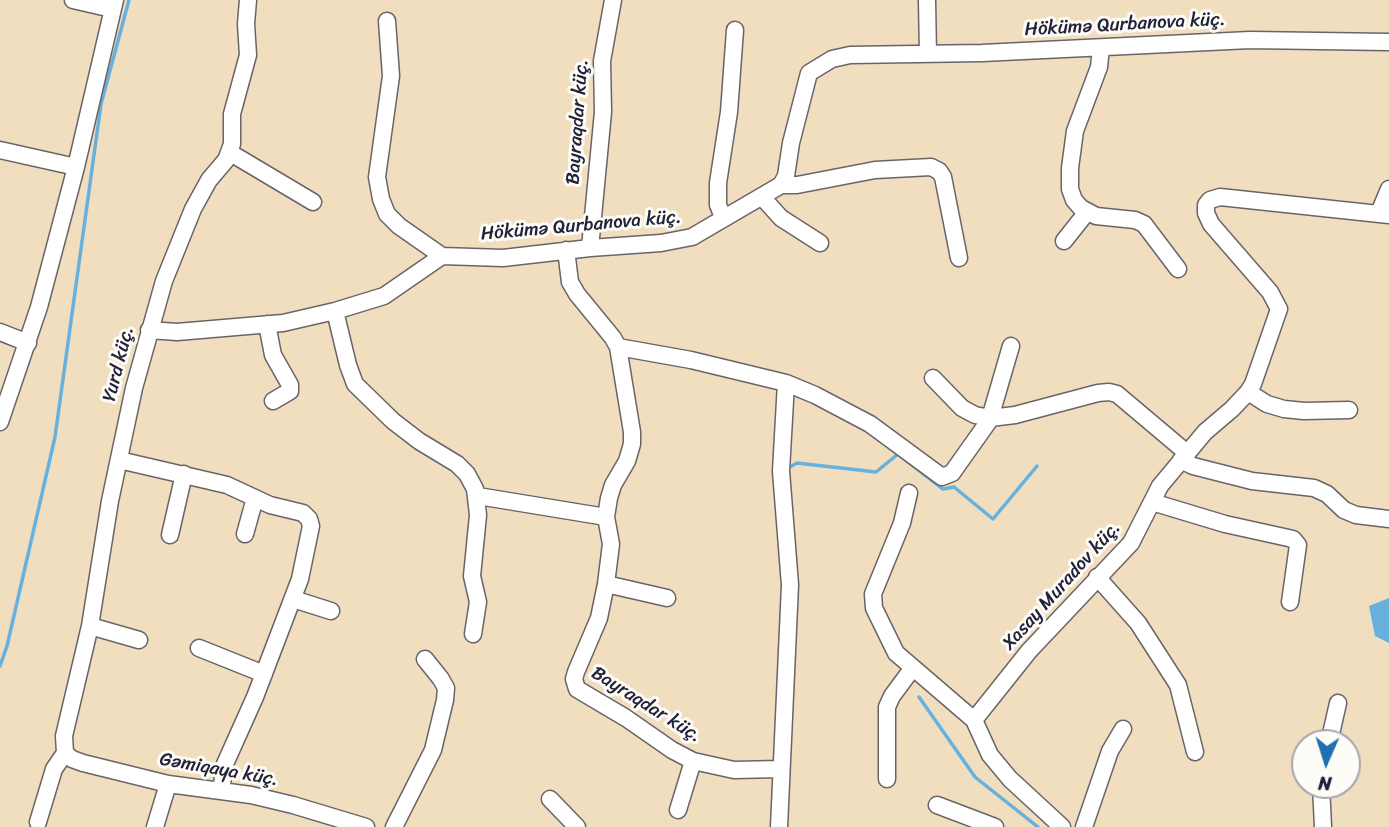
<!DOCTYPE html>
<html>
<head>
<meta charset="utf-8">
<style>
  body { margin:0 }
  #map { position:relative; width:1389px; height:827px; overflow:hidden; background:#f1debf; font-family:Sriracha,sans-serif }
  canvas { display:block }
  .north { position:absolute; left:1291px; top:729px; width:70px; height:70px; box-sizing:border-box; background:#fdfcf7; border:2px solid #a5a5ac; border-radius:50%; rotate:183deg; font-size:19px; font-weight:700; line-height:28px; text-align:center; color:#22223b }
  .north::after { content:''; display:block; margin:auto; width:24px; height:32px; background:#1f6fb2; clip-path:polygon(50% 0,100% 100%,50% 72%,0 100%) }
</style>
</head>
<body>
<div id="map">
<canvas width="1389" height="827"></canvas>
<div class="north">N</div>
</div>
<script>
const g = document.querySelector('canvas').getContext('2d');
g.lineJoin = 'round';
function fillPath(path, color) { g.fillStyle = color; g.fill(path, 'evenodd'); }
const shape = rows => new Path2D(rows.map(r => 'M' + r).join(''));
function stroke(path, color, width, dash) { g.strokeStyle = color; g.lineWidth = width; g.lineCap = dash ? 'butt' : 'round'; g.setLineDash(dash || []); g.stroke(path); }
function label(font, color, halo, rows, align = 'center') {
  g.font = font + ' Sriracha,sans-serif'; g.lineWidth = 6; g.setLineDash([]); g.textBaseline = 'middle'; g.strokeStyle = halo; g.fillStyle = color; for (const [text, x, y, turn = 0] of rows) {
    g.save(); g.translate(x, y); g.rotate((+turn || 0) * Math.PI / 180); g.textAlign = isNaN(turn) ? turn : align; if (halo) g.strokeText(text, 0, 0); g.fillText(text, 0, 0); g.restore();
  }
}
fillPath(shape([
  [1389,598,1389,643,1375,636,1369,606]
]), '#67b1df');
stroke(shape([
  [788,468,797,463,876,472,898,454,943,489,954,487,993,519,1037,466],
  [0,666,7,646,55,437,101,104,129,0],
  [919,697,975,777,1038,827]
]), '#67b1df', 3.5);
const minor = shape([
  [73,0,112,9],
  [927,0,928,54],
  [387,21,391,76,377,177,381,199,387,214,399,226,442,256],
  [1101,48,1099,67,1075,131,1070,168,1070,189,1074,200,1081,208,1096,216,1135,220,1144,224,1178,269],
  [0,150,76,167],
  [229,152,313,202],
  [781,185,797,185,875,170,931,167,939,171,943,177,959,258],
  [762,197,781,218,820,243],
  [1379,213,1389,189],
  [723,217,718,205,718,183,729,112,735,30],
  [1064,241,1087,212],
  [590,248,603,112,602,61,613,0],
  [566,250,570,282,577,294,613,338,618,347,632,432,632,444,627,461,613,485,609,498,606,517,611,544,606,584,599,618,576,672,574,679,577,689,626,718,672,750,693,761,734,770,780,769],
  [335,311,348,365,355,384,393,421,419,441,457,464,467,474,475,489,478,515,472,576,478,602,473,634],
  [267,324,273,355,290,385,290,391,273,401],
  [149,330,177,332,283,323,335,311,384,296,442,256,503,258,590,248,661,243,692,237,781,185,786,176,791,143,809,73,832,59,850,55,982,53,1250,40,1389,42],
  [0,332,28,343],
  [618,347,691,360,786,383,815,395,870,424,942,477,952,473,991,418],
  [933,378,962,408,975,415,990,418,1015,415,1098,393,1109,392,1117,394,1187,453],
  [1248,392,1267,404,1284,409,1304,411,1349,410],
  [990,418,1011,346],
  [0,422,39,307,76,167,115,0],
  [119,460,227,485,270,505,303,513,309,519,311,526,300,579,255,697,225,764,221,791],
  [1181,460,1193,466,1252,481,1314,488,1327,494,1344,510,1356,515,1389,519],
  [909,493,902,523,873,594,874,608,896,653,974,720],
  [478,496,606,517],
  [1152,502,1225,524,1293,539,1298,545,1290,602],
  [245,534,255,498],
  [170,535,184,474],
  [1097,577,1138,623,1178,685,1195,752],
  [606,584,667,598],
  [293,599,331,611],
  [90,626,139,640],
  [199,648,264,674],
  [1329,743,1338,703],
  [65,753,64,736,90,626,110,501,134,388,164,281,193,209,209,180,226,160,232,144,232,114,248,55,246,24,248,0],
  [65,753,72,759,83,763,168,784,251,795,293,805,366,827],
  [887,779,887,707,892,696,912,669],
  [1321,785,1323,827],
  [550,799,577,827],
  [937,805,995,827],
  [678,810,693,761],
  [38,822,54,769,65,753],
  [155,827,168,784],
  [394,827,433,750,445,700,446,688,441,679,425,659],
  [779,827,790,585,781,471,786,383],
  [1062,827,1010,779,990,755,974,720,1029,651,1131,543,1160,486,1205,432,1232,409,1248,392,1253,384,1279,309,1270,292,1211,224,1206,213,1206,205,1210,200,1220,197,1389,215],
  [1084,827,1110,751,1123,729]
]);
stroke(minor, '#6a6469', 19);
stroke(minor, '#fff', 16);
label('19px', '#22223b', '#fdfcf7', [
  ["Hökümə Qurbanova küç.",1125,25,-3],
  ["Bayraqdar küç.",578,122,-86],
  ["Hökümə Qurbanova küç.",581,226,-5],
  ["Yurd küç.",119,364,-76],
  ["Xasay Muradov küç.",1062,586,-48],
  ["Bayraqdar küç.",646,705,32],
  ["Gəmiqaya küç.",219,770,10]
]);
</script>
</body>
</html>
